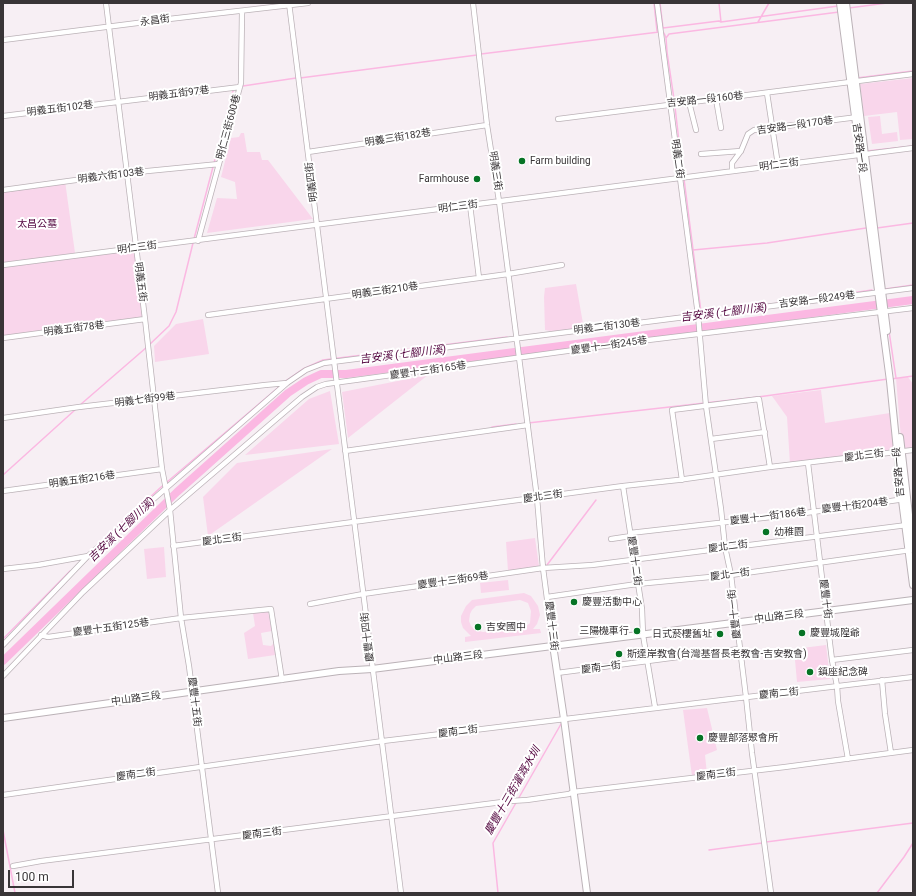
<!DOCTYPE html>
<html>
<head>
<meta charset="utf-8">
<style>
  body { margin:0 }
  #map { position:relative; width:916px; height:896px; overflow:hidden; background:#f7eff4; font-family:Roboto,sans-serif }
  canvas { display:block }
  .frame { position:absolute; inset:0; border:4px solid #393537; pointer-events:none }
  .scale { position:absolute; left:8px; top:870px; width:66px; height:18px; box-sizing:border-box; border:2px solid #393537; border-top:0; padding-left:5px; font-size:12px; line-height:14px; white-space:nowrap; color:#393537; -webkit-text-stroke:3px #fff; paint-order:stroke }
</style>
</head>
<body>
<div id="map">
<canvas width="916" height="896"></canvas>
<div class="frame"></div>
<div class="scale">100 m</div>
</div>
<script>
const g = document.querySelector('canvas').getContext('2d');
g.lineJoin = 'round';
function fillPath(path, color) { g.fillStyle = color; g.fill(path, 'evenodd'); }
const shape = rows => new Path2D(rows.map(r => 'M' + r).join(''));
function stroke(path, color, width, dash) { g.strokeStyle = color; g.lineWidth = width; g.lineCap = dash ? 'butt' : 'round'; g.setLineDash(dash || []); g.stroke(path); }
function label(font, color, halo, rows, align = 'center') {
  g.font = font + ' Roboto,"Noto Sans TC",sans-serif'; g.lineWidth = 4; g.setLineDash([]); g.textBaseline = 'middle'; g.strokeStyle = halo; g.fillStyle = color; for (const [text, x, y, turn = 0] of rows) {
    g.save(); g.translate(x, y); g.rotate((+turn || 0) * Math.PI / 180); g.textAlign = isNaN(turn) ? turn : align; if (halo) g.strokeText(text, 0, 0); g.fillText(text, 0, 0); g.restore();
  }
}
fillPath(shape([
  [913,78,913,139,900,140,897,112,864,116,860,84],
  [880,116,882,134,897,132,898,141,872,144,868,117],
  [241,133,244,133,247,152,260,152,262,160,268,160,313,219,207,233,217,198,237,199,235,182,221,177,231,138,239,137],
  [65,181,75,253,3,263,3,189],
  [135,250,144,318,3,336,3,267],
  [576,284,584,329,561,333,545,330,544,297,545,288],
  [203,319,209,354,155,362,154,346,176,324],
  [428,375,348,438,342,392],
  [908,377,913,384,913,450,902,451,896,378],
  [821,390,825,423,890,413,897,451,790,464,787,417,772,396],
  [330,391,339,444,245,455,309,399],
  [332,449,208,536,203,497,237,463],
  [535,538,539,566,508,571,506,542],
  [164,547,166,577,147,579,144,549],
  [508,580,509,590,481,593,480,583],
  [524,593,531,596,538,606,540,615,537,624,533,629,540,629,541,633,465,642,465,637,471,636,463,628,461,622,461,616,466,606,472,600],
  [520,600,528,603,531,611,530,623,525,627,483,632,475,630,471,626,469,621,470,614,472,610,476,606],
  [268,611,272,631,261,633,263,645,271,646,274,643,275,655,248,659,244,633,255,626,253,613],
  [826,645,830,679,797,682,794,649],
  [707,708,717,750,705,755,707,774,692,776,683,710]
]), '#f9d6eb');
stroke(shape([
  [654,3,657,31],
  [660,3,663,28,719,21,721,22,838,6],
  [719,3,721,22],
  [849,8,887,3],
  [758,22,769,3],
  [663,33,664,33,666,38,667,52,674,99],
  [666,38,669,34,839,12],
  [481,54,659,32],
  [300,78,477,55],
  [857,78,913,71],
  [243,86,296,78],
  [675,107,683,176],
  [867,151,913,146],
  [684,179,701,312],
  [877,228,913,223],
  [194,239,233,91],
  [693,250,767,243,866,228],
  [885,289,913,285],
  [838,295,872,290],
  [670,317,795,301],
  [889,331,896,378],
  [149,345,169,326,176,312,193,243],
  [891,379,913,376],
  [284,382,303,369,323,360,507,337],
  [80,405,147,347],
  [528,423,758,397,888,379],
  [492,427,516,424],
  [3,475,76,409],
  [111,533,160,488,280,386],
  [547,565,596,500],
  [3,639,70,571],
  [3,830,15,893],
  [766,842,913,823],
  [709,850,762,843],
  [498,893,493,843,561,724],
  [877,893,904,857,913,843]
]), '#fbb8e2', 1.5);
stroke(shape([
  [3,661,177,492,288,393,306,381,321,374,346,374,913,300]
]), '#fbb8e2', 8);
const street = shape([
  [106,3,145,319,162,469,170,510,181,618,189,666,218,893],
  [289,3,401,893],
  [473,3,487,125,499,201,537,498,543,568,553,645],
  [657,3,698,315,706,406,721,509,725,547,731,575,746,697,752,753,771,893],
  [3,40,169,19,308,3],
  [767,93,778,165],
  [716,99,721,128],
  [689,102,696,130],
  [3,116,240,87],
  [558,119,913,74],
  [308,152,487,125],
  [701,154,741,151],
  [732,171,732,163,741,151,748,134,754,130,858,117],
  [3,190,127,173,219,164],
  [470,205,479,278],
  [198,241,241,83,242,11],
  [3,265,913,148],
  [208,315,508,274,562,265],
  [3,338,145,319],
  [3,418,79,407,265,385,287,383],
  [711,439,765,432],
  [345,451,528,425],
  [808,463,832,660,837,686,838,701,848,759],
  [682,480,672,410,759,399,770,467],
  [623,486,642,609,643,635,655,707],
  [3,491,162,469],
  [630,533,798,514,905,499],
  [611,539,631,536],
  [173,546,623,486,678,480,770,467,913,450],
  [3,569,38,565,88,556],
  [547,597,637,584,731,575,911,550],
  [310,604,363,594,543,568,592,565,907,525],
  [41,635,48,637,181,618,271,609,282,680],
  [3,645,88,556,287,383,306,370,324,363,913,288],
  [832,660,913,650],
  [557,673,739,649],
  [3,676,83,592,170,510,302,397,317,387,326,384,640,341,913,308],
  [882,680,885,714,891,753],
  [3,795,383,741,913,677],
  [13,866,41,861,510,801,527,800,569,794,573,792,785,767,913,750]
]);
const secondary = shape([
  [840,3,890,381,902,500,913,585],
  [846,3,887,331],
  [900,437,913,549],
  [553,645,564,719,587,893],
  [3,718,339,671,372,669,913,600]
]);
stroke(street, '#bbb2b7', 6);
stroke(secondary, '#bbb2b7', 8);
stroke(street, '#fff', 4.5);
stroke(secondary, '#fff', 6);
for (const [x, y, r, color] of [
  [522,161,4,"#067325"],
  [477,179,4,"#067325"],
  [766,532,4,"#067325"],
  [574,602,4,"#067325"],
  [478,627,4,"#067325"],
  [637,631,4,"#067325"],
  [802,633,4,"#067325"],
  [720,634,4,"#067325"],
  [619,654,4,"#067325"],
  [810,672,4,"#067325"],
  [700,738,4,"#067325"]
]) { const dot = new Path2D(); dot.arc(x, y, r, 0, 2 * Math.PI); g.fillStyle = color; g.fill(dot); stroke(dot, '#fff', 1.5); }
label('10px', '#393537', '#fff', [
  ["永昌街",155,21,-8],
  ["明義五街97巷",179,94,-7],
  ["吉安路一段160巷",705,100,-6],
  ["明義五街102巷",60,109,-7],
  ["吉安路一段170巷",795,126,-8],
  ["明仁三街600巷",229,127,-75],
  ["明義三街182巷",398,138,-9],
  ["吉安路一段",859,148,82],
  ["明義二街",677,159,82],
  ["明仁三街",779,165,-7],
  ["明義三街",495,171,81],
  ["明義六街103巷",111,176,-7],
  ["明義四街",312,182,-97],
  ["明仁三街",458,207,-7],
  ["明仁三街",137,248,-7],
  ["明義五街",140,282,83],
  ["明義三街210巷",385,291,-8],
  ["吉安路一段249巷",817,300,-7],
  ["明義二街130巷",607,327,-7],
  ["明義五街78巷",74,329,-7],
  ["慶豐十一街245巷",609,346,-8],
  ["慶豐十三街165巷",428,371,-8],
  ["明義七街99巷",145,400,-7],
  ["慶北三街",864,456,-7],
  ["吉安路一段",899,472,-95],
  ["明義五街216巷",82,480,-8],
  ["慶北三街",543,497,-8],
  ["慶豐十街204巷",855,506,-7],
  ["慶豐十一街186巷",768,517,-7],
  ["慶北三街",222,540,-7],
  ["慶北二街",728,547,-7],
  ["慶豐十二街",634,561,82],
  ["慶北一街",730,575,-7],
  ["慶豐十三街69巷",453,581,-8],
  ["慶豐十街",825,599,83],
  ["慶豐十一街",735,614,-97],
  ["中山路三段",779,617,-7],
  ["慶豐十三街",551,626,83],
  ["慶豐十五街125巷",111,628,-8],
  ["慶豐十四街",368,637,-97],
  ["中山路三段",458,658,-7],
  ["慶南一街",601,668,-7],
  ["慶南二街",779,694,-6],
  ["中山路三段",136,699,-8],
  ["慶豐十五街",194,702,83],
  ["慶南二街",458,732,-7],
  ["慶南二街",136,775,-8],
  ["慶南三街",716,775,-7],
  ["慶南三街",262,834,-7]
]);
label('10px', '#393537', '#fff', [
  ["Farm building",530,161],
  ["Farmhouse",469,179,"right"],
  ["幼稚園",774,532],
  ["慶豐活動中心",582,602],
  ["吉安國中",486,627],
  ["三陽機車行",629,631,"right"],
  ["慶豐城隍爺",810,633],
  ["日式菸樓舊址",712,634,"right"],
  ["斯達岸教會(台灣基督長老教會-吉安教會)",627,654],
  ["鎮座紀念碑",818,672],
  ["慶豐部落聚會所",708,738]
], 'left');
label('10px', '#4f013c', '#fff', [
  ["太昌公墓",37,224]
]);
label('italic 11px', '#540740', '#fff', [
  ["吉安溪 (七腳川溪)",724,313,-7],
  ["吉安溪 (七腳川溪)",403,355,-7],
  ["吉安溪 (七腳川溪)",122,530,-44],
  ["慶豐十三街灌溉水圳",513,791,-60]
]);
</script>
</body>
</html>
